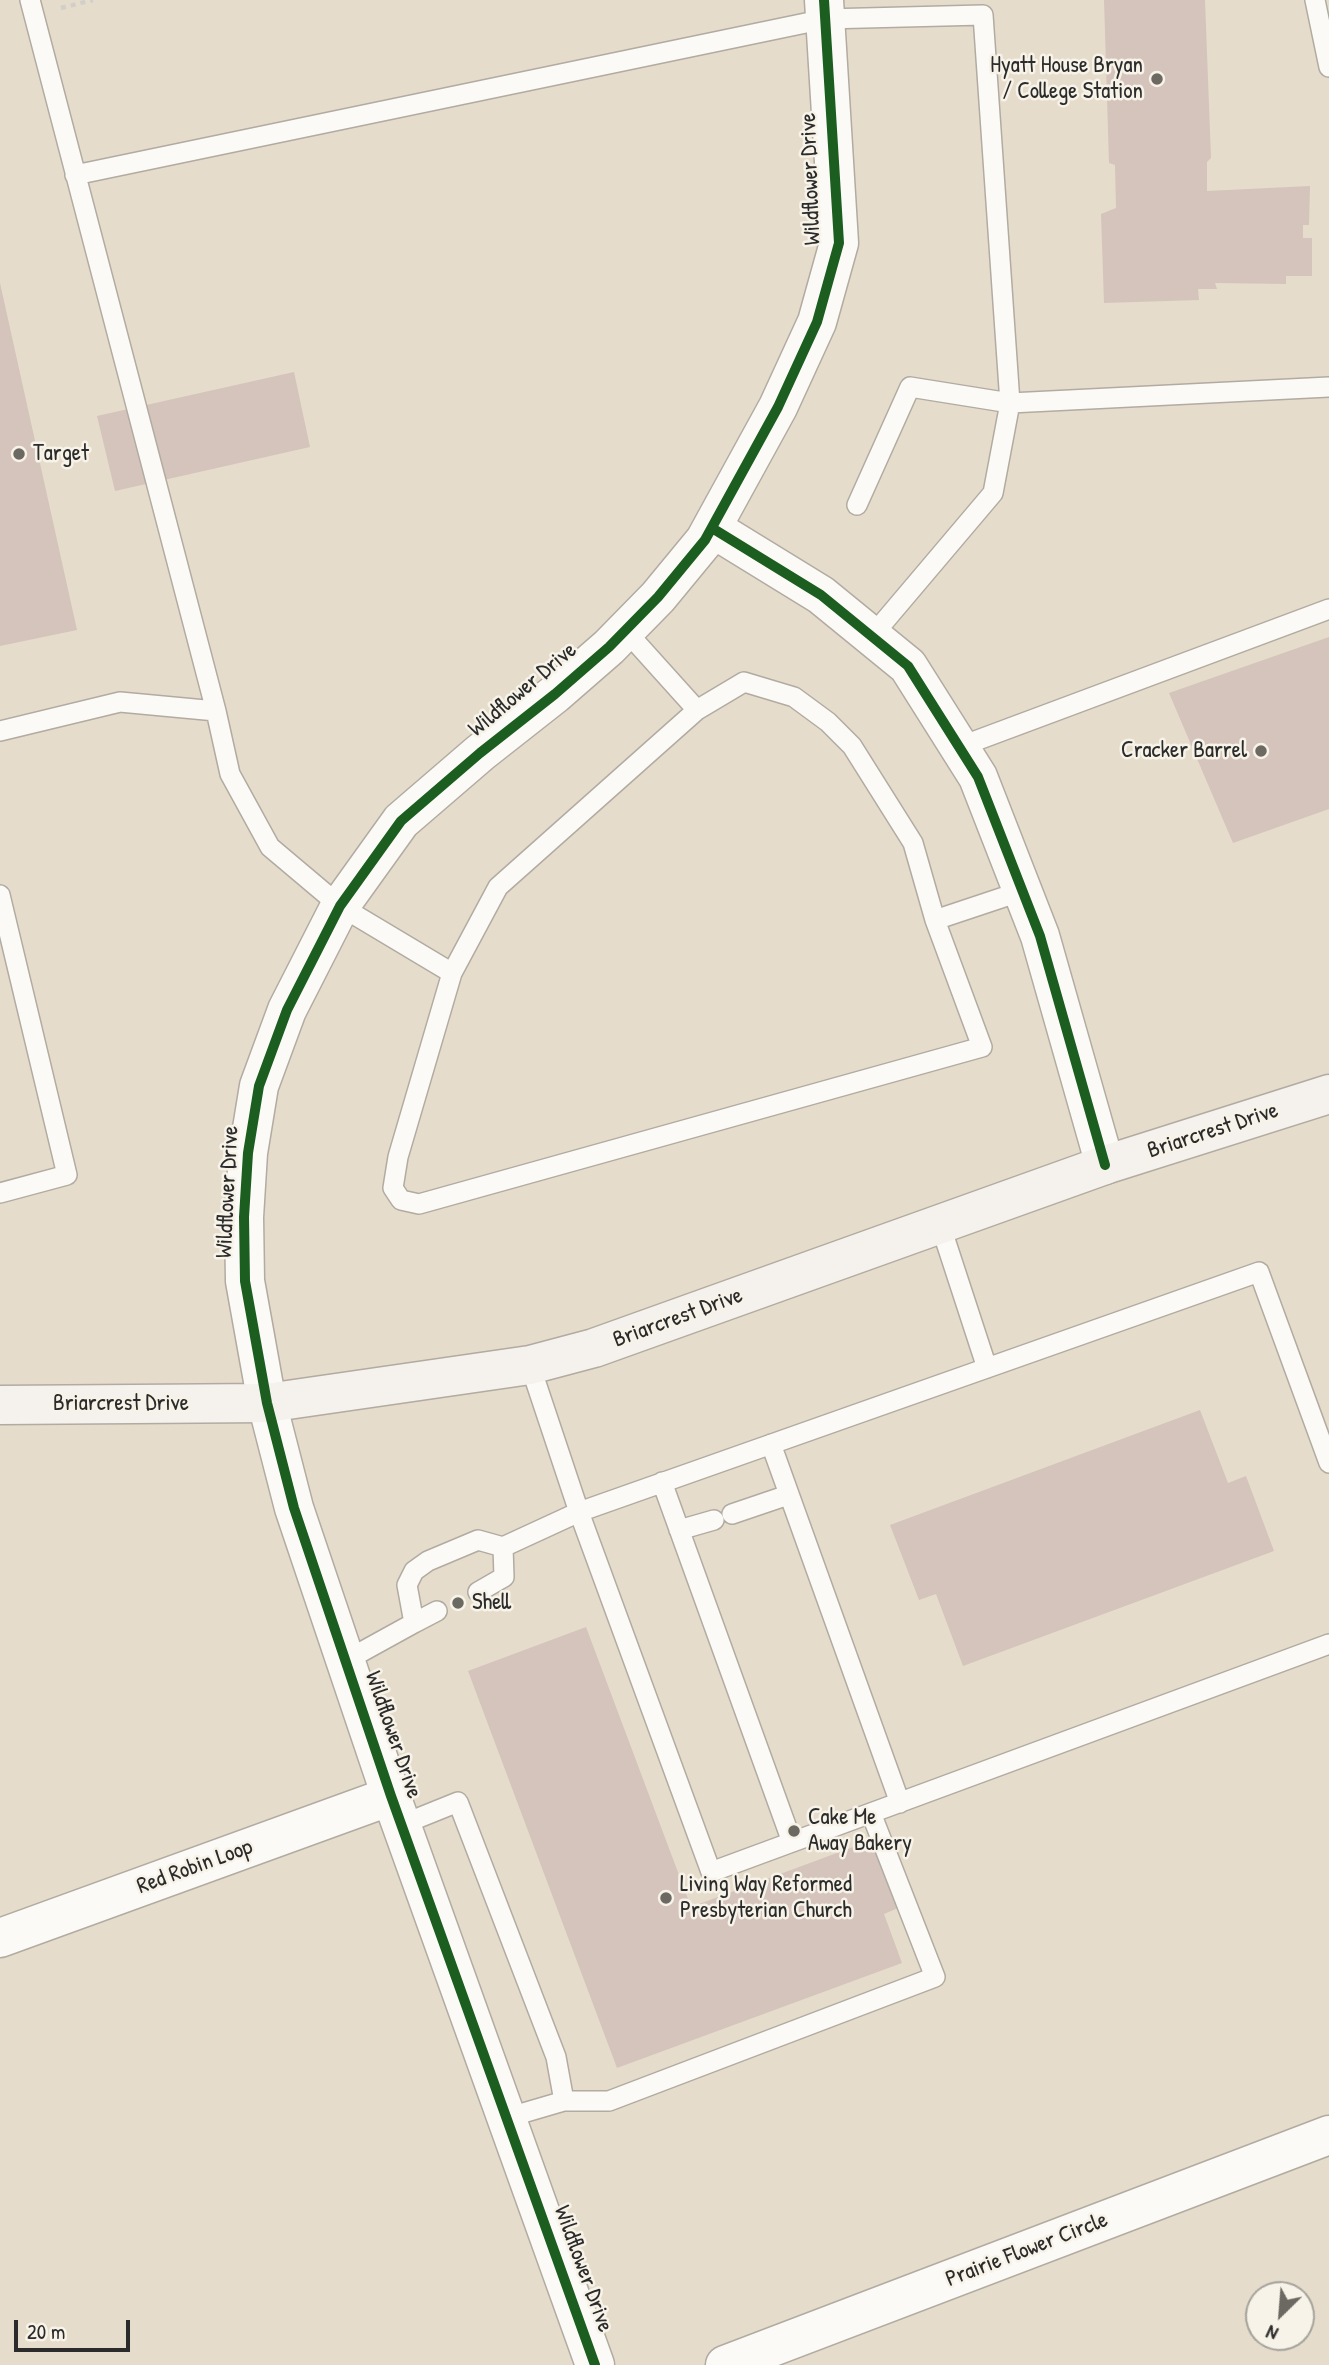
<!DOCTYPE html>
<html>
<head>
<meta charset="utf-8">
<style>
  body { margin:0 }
  #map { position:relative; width:1329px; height:2365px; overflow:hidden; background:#e6dccb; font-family:"Patrick Hand",sans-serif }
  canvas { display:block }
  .north { position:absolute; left:1245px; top:2281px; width:70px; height:70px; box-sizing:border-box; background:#f7f3e8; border:2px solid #a5a39c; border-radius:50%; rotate:205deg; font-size:19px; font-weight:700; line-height:28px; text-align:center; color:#2b2b2b }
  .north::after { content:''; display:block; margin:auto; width:24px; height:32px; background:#6c6963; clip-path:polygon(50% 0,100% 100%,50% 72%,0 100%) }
  .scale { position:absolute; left:14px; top:2320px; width:116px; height:32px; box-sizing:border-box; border:4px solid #2b2b2b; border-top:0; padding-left:9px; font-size:21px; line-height:24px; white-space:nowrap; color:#2b2b2b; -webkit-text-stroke:5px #f7f3e8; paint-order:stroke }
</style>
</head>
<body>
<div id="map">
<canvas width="1329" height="2365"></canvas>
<div class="north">N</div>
<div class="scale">20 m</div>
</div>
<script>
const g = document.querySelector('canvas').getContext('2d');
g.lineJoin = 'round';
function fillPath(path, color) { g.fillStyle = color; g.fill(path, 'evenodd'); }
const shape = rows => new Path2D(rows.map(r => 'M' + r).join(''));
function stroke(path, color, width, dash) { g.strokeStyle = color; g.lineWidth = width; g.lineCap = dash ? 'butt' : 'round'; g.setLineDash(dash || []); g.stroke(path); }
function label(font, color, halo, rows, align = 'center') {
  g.font = font + ' "Patrick Hand",sans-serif'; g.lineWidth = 5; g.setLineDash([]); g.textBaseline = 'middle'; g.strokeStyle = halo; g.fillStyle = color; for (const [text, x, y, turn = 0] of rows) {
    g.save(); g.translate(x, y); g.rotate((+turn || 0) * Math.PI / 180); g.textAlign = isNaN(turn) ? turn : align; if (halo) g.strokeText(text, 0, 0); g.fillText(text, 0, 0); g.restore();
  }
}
fillPath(shape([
  [1104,0,1205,0,1211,158,1207,162,1207,191,1310,186,1309,225,1303,225,1303,238,1312,238,1312,276,1286,276,1286,284,1215,283,1217,289,1198,289,1199,300,1104,303,1101,214,1116,208,1115,165,1109,163],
  [0,283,77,630,0,646],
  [294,372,310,447,115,491,97,416],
  [1329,637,1329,809,1233,843,1169,693],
  [1200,1410,1228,1483,1246,1476,1274,1551,963,1666,936,1594,919,1600,890,1525],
  [586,1627,691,1907,872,1840,898,1908,884,1914,902,1963,617,2068,468,1671]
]), '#d4c4bc');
const service = shape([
  [30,0,216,711,230,774,270,847,340,906,452,973,398,1157,393,1188,401,1200,419,1204,982,1047,935,920,1022,891],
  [1315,0,1329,67],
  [75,175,825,19,983,15,1010,403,910,387,857,505],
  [625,630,697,710,744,682,794,697,828,722,852,746,913,843,935,920],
  [872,636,993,493,1010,403,1329,387],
  [0,731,120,702,216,711],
  [959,747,1329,609],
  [0,895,67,1175,0,1193],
  [452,973,498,887,697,710],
  [940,1224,987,1368],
  [530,1365,579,1512,711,1872,1329,1644],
  [771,1444,900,1803],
  [662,1482,792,1842],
  [732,1514,788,1495],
  [679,1530,714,1520],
  [478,1592,504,1577,503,1547],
  [414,1623,437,1611],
  [345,1661,414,1623,407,1585,414,1571,428,1561,478,1540,503,1547,579,1512,1259,1272,1329,1463],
  [401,1825,458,1802,556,2057,564,2101],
  [506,2118,564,2101,609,2101,935,1977,871,1813]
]);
const minor = shape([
  [712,528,821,595,908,666,978,777,1040,936,1105,1165],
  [0,1938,391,1796],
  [595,2365,391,1796,294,1508,267,1403,245,1281,244,1217,248,1153,259,1086,287,1010,340,906,401,821,480,753,555,694,609,647,658,597,705,540,778,407,817,322,839,243,824,0],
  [725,2365,1329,2135]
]);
const secondary = shape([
  [0,1405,267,1403,530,1365,594,1348,1105,1165,1329,1094]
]);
stroke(service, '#b1aba1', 22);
stroke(minor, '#b1aba1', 41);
stroke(secondary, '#b1aba1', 41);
stroke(shape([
  [61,8,93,0]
]), '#d2cfcb', 4.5, [5, 5]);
stroke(service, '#fbfaf7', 19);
stroke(minor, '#fbfaf7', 38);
stroke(secondary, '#f5f1ec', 38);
stroke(shape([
  [712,528,821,595,908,666,978,777,1040,936,1105,1165],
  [595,2365,391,1796,294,1508,267,1403,245,1281,244,1217,248,1153,259,1086,287,1010,340,906,401,821,480,753,555,694,609,647,658,597,705,540,778,407,817,322,839,243,824,0]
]), '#1b5e20', 10);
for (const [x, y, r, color] of [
  [1157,79,7,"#6c6963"],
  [19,454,7,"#6c6963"],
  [1261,751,7,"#6c6963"],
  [458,1603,7,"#6c6963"],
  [794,1831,7,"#6c6963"],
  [666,1898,7,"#6c6963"]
]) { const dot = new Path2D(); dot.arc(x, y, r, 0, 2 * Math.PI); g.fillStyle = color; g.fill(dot); stroke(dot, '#f7f3e8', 2.5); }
label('23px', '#2b2b2b', '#f7f3e8', [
  ["Hyatt House Bryan",1143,66,"right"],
  ["/ College Station",1143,92,"right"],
  ["Target",33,454],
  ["Cracker Barrel",1247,751,"right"],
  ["Shell",472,1603],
  ["Cake Me",808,1818],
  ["Away Bakery",808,1844],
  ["Living Way Reformed",680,1885],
  ["Presbyterian Church",680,1911]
], 'left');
label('23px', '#2b2b2b', '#f7f3e8', [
  ["Wildflower Drive",811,179,-92],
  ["Wildflower Drive",523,690,-40],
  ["Briarcrest Drive",1213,1131,-18],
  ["Wildflower Drive",228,1192,-87],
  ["Briarcrest Drive",678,1318,-20],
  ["Briarcrest Drive",121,1404],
  ["Wildflower Drive",393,1735,71],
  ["Red Robin Loop",195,1867,-20],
  ["Prairie Flower Circle",1027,2250,-21],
  ["Wildflower Drive",583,2269,70]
]);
</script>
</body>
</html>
